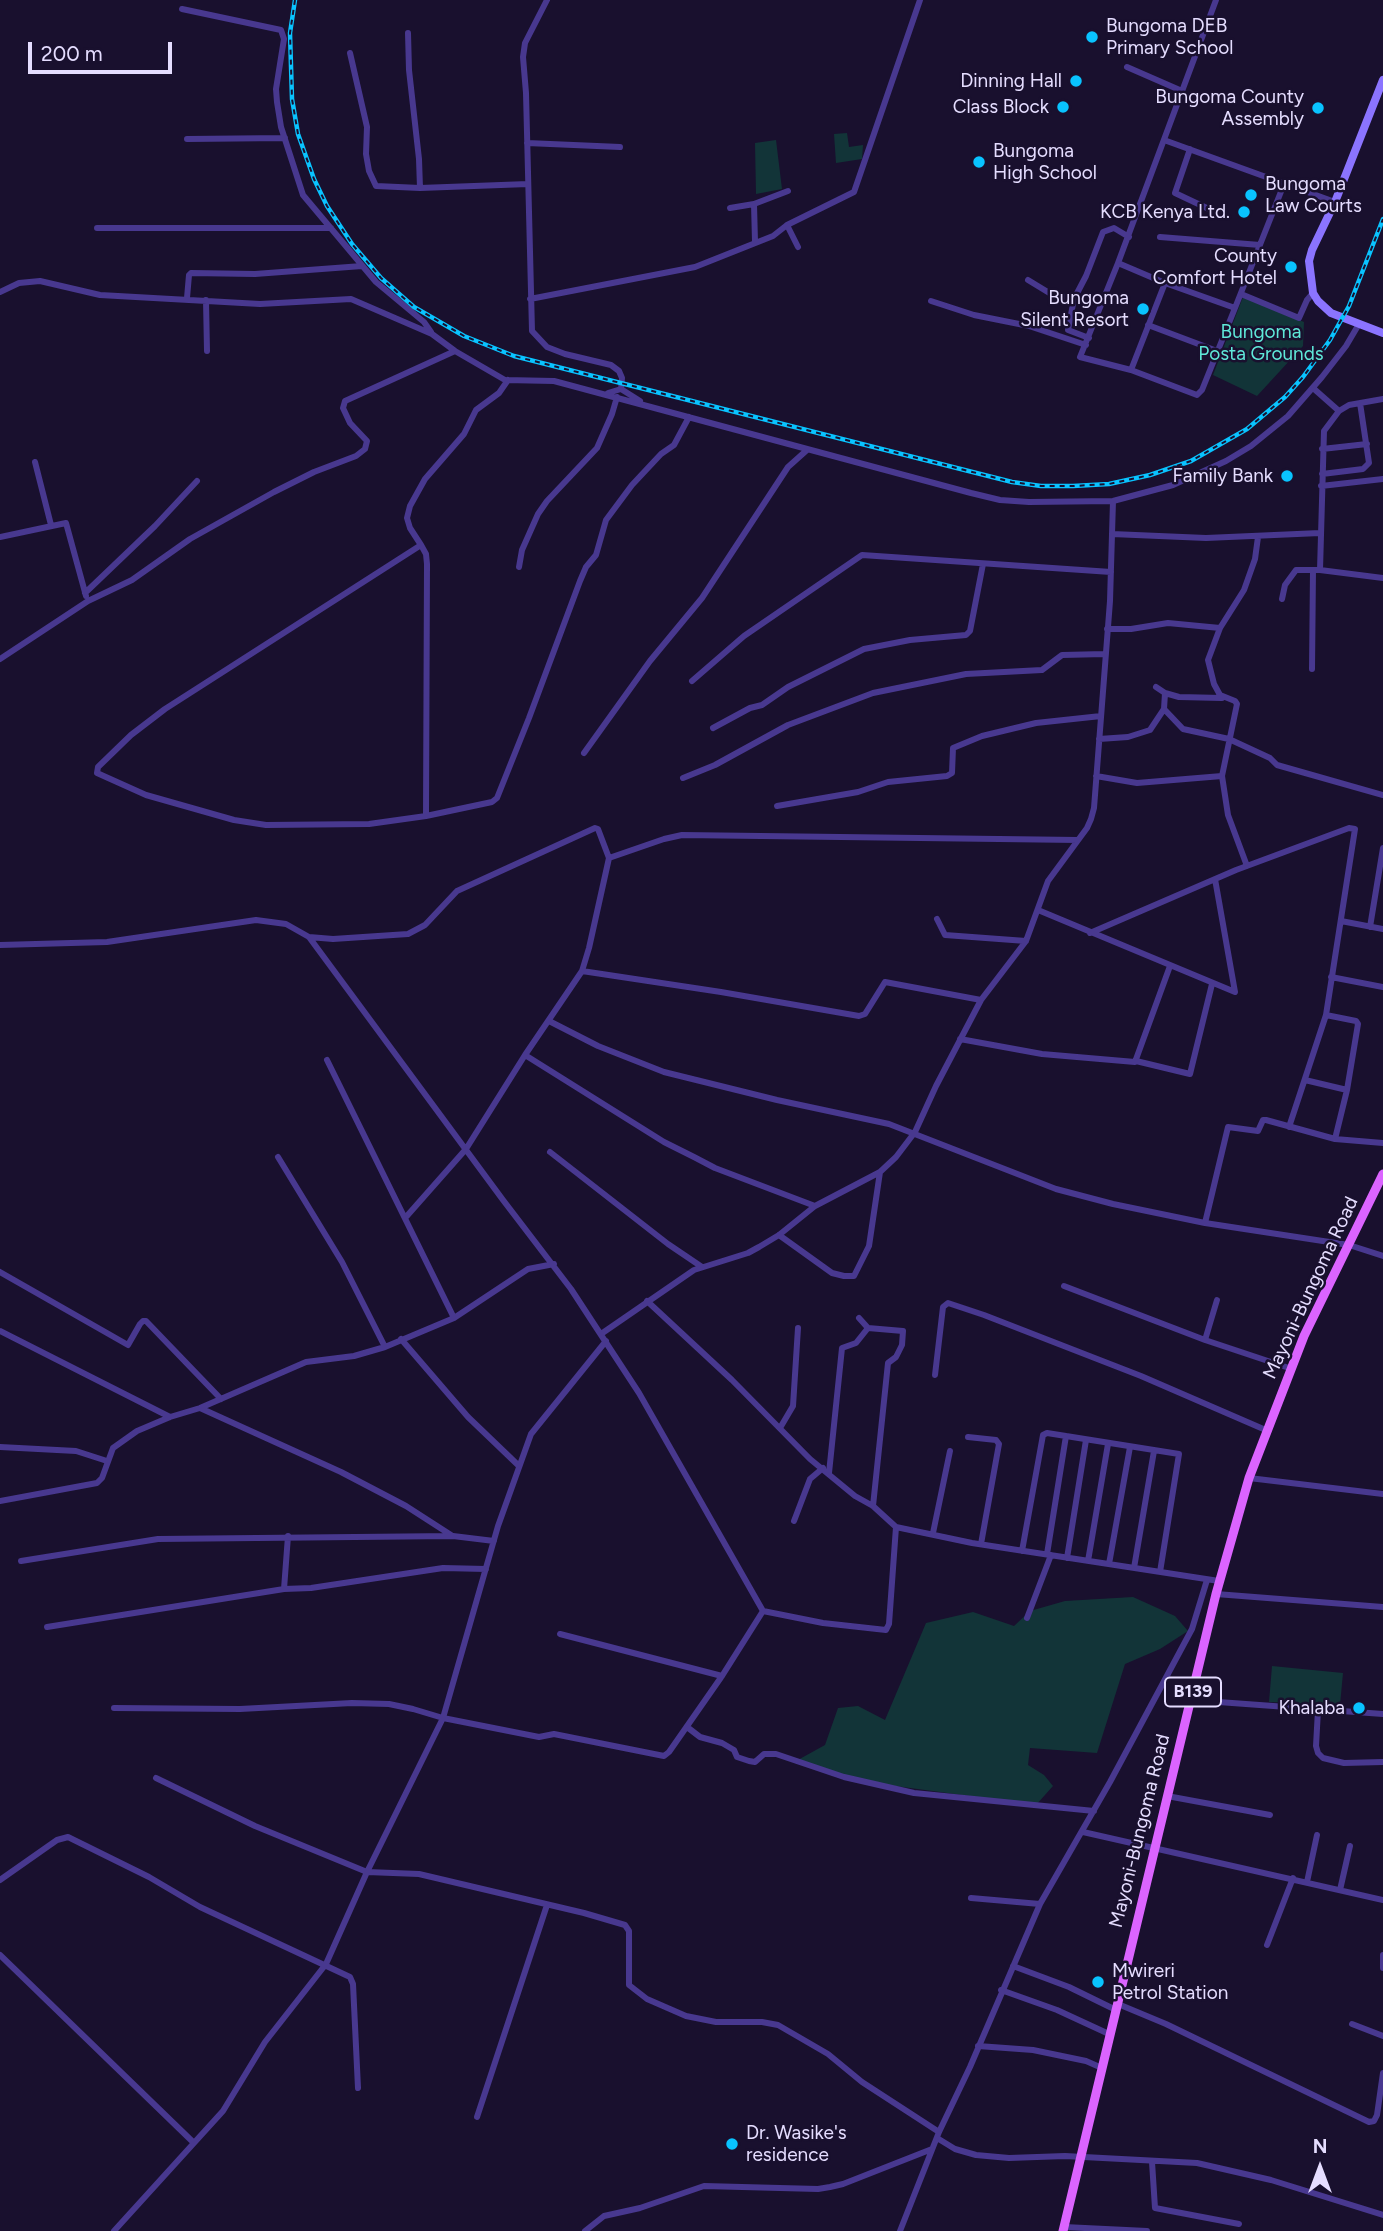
<!DOCTYPE html>
<html>
<head>
<meta charset="utf-8">
<style>
  body { margin:0 }
  #map { position:relative; width:1383px; height:2231px; overflow:hidden; background:#19102e; font-family:Figtree,sans-serif }
  canvas { display:block }
  .north { position:absolute; left:1285px; top:2133px; width:70px; height:70px; -webkit-text-stroke:5px #19102e; paint-order:stroke; rotate:0deg; font-size:19px; font-weight:700; line-height:28px; text-align:center; color:#e5ddff }
  .north::after { content:''; display:block; margin:auto; width:24px; height:32px; background:#e5ddff; clip-path:polygon(50% 0,100% 100%,50% 72%,0 100%) }
  .scale { position:absolute; left:28px; top:42px; width:144px; height:32px; box-sizing:border-box; border:4px solid #e5ddff; border-top:0; padding-left:9px; font-size:21px; line-height:24px; white-space:nowrap; color:#e5ddff; -webkit-text-stroke:5px #19102e; paint-order:stroke }
</style>
</head>
<body>
<div id="map">
<canvas width="1383" height="2231"></canvas>
<div class="north">N</div>
<div class="scale">200 m</div>
</div>
<script>
const g = document.querySelector('canvas').getContext('2d');
g.lineJoin = 'round';
function fillPath(path, color) { g.fillStyle = color; g.fill(path, 'evenodd'); }
const shape = rows => new Path2D(rows.map(r => 'M' + r).join(''));
function stroke(path, color, width, dash) { g.strokeStyle = color; g.lineWidth = width; g.lineCap = dash ? 'butt' : 'round'; g.setLineDash(dash || []); g.stroke(path); }
function label(font, color, halo, rows, align = 'center') {
  g.font = font + ' Figtree,sans-serif'; g.lineWidth = 5; g.setLineDash([]); g.textBaseline = 'middle'; g.strokeStyle = halo; g.fillStyle = color; for (const [text, x, y, turn = 0] of rows) {
    g.save(); g.translate(x, y); g.rotate((+turn || 0) * Math.PI / 180); g.textAlign = isNaN(turn) ? turn : align; if (halo) g.strokeText(text, 0, 0); g.fillText(text, 0, 0); g.restore();
  }
}
fillPath(shape([
  [847,133,849,147,863,145,862,159,836,163,834,134],
  [776,140,782,189,756,194,755,143],
  [1243,297,1304,322,1303,346,1257,396,1213,375],
  [1133,1597,1175,1616,1188,1631,1160,1649,1125,1664,1097,1753,1030,1748,1028,1765,1044,1775,1053,1786,1036,1805,873,1783,796,1761,825,1745,838,1708,858,1706,885,1720,926,1623,973,1612,1014,1626,1030,1611,1065,1601],
  [1272,1666,1343,1673,1340,1705,1269,1702]
]), '#123438');
stroke(shape([
  [547,0,525,43,523,57,526,93,532,331,547,347,565,354,611,365,619,371,622,378,621,389,608,393],
  [1216,0,1118,263,1165,283,1235,308,1284,184],
  [182,9,281,30,284,39,276,89,277,102,281,127,303,195,376,282,424,322,431,332],
  [408,33,409,70,419,159,420,188],
  [350,53,367,127,366,154,369,171,376,186,420,188,528,184],
  [1127,67,1182,91],
  [187,139,285,138],
  [1164,140,1335,202],
  [527,143,620,147],
  [1190,149,1175,193,1211,210],
  [730,208,754,204],
  [787,225,798,247],
  [97,228,331,228],
  [1160,237,1260,245],
  [755,242,754,204,788,191],
  [1118,263,1080,357,1131,370,1165,283],
  [1028,280,1051,294,1074,299],
  [0,292,19,283,40,281,100,295,260,304,351,299,432,334,455,351,505,380,554,381,971,493,1000,500,1029,502,1113,501,1173,485,1226,461,1251,446,1288,416,1322,377,1346,346,1359,324],
  [1241,294,1299,318,1307,300,1313,293],
  [187,298,189,275,191,273,255,274,362,266],
  [530,299,695,267,773,236,787,225,854,192,920,0],
  [206,300,207,351],
  [931,301,974,315,1029,326,1086,345],
  [1148,325,1217,351],
  [1089,338,1068,330,1074,299,1086,276,1103,232,1114,228,1129,237],
  [1131,370,1197,395,1202,390,1235,308],
  [1313,388,1339,411],
  [621,389,640,401],
  [1322,449,1367,444],
  [35,462,51,525],
  [1322,474,1363,469,1369,463,1360,403],
  [1321,486,1383,479],
  [1112,534,1206,538,1320,533],
  [0,537,66,523,86,596],
  [421,545,165,709,131,735,98,767,97,773,146,795,234,820,266,825,369,824,426,816,427,564,426,554,421,545,410,528,407,518,410,506,425,479,464,434,476,410,499,393,508,380],
  [519,567,522,550,538,514,547,501,597,448,612,414,617,397],
  [1320,570,1324,431,1339,411,1349,405,1383,399],
  [85,593,155,526,197,481],
  [1282,599,1285,585,1296,570,1320,570,1383,578],
  [1107,629,1131,629,1168,623,1220,628],
  [0,659,88,601,132,580,190,539,274,492,314,472,356,456,365,449,367,441,350,423,343,408,345,401,455,351],
  [1312,669,1313,570],
  [692,681,744,636,862,555,1111,572],
  [1156,687,1165,693,1179,697,1222,698],
  [1165,693,1164,709,1183,729,1229,739,1270,758,1277,765,1383,795],
  [713,728,750,708,762,705,788,687,864,649,910,640,966,635,970,631,983,564],
  [1099,739,1128,737,1150,730,1164,709],
  [584,753,650,661,702,598,788,467,807,450],
  [1096,776,1137,783,1222,776],
  [683,778,715,765,788,725,873,693,966,674,1042,670,1062,655,1105,654],
  [777,806,858,792,888,782,947,776,952,773,953,748,982,736,1036,723,1101,716],
  [426,816,492,802,497,798,529,718,580,581,586,567,596,555,606,520,632,485,661,454,674,445,689,417],
  [609,858,664,839,682,835,1078,840],
  [1247,866,1228,815,1222,776,1237,704,1235,701,1220,695,1214,684,1208,660,1220,628,1244,590,1255,559,1258,537],
  [1038,910,1235,992,1215,879],
  [937,919,945,935,1026,941],
  [1341,921,1383,929],
  [1370,927,1383,848],
  [1090,933,1236,870,1349,828,1355,829,1326,1015,1289,1127],
  [309,937,333,939,408,934,425,925,457,891,595,828,598,829,609,858,589,948,582,971,525,1055,466,1149,406,1217],
  [0,945,107,942,256,920,286,924,309,937,503,1200,571,1289,639,1393,763,1611,823,1623,886,1630,889,1624,896,1527],
  [582,971,721,992,859,1016,865,1014,885,982,981,1000],
  [1331,977,1383,987],
  [1326,1015,1356,1021,1358,1024,1347,1090,1335,1139],
  [549,1021,598,1046,664,1072,777,1100,889,1124,1056,1189,1113,1204,1205,1223,1349,1245,1383,1256],
  [960,1039,1042,1054,1135,1062,1170,966],
  [525,1055,664,1142,694,1157,715,1168,815,1206],
  [327,1060,454,1318],
  [1136,1061,1190,1074,1212,984],
  [1305,1080,1347,1090],
  [550,1152,668,1244,702,1267],
  [278,1157,342,1262,385,1347],
  [1205,1223,1228,1127,1258,1131,1263,1120,1266,1120,1335,1139,1383,1143],
  [779,1235,832,1273,844,1276,854,1276,869,1246,880,1172],
  [0,1272,128,1345,140,1324,143,1321,146,1321,221,1399],
  [1064,1286,1205,1340],
  [1217,1300,1205,1340,1292,1369],
  [647,1301,732,1380,810,1459,855,1496,873,1506,896,1527,972,1543,1219,1581],
  [859,1318,868,1328,903,1331,902,1345,896,1357,888,1363,873,1506],
  [0,1331,170,1417],
  [601,1334,694,1270,748,1253,759,1247,779,1235,815,1206,880,1172,896,1157,915,1132,936,1086,981,1000,1026,941,1048,881,1087,828,1091,819,1094,808,1110,601,1113,501],
  [401,1339,468,1417,518,1465],
  [935,1375,943,1307,948,1303,984,1315,1141,1376,1268,1431],
  [200,1408,341,1472,406,1506,451,1535],
  [780,1428,793,1406,798,1328],
  [968,1437,996,1440,999,1444,981,1544],
  [0,1447,76,1451,107,1461],
  [829,1473,842,1348,856,1343,868,1328],
  [1249,1478,1383,1494],
  [0,1501,97,1483,102,1478,113,1448,137,1431,170,1417,200,1408,306,1362,354,1356,385,1347,454,1318,528,1269,554,1264],
  [794,1521,810,1479,823,1468],
  [933,1533,950,1451],
  [1022,1551,1043,1435,1047,1433,1066,1436,1179,1454,1160,1572],
  [1047,1554,1066,1436],
  [1067,1558,1086,1440],
  [21,1561,158,1539,453,1536,494,1541],
  [1088,1561,1108,1444],
  [1109,1564,1130,1447],
  [1134,1568,1154,1451],
  [284,1589,288,1536],
  [1216,1594,1383,1607],
  [1027,1618,1051,1555],
  [47,1627,284,1589,311,1588,443,1568,486,1569],
  [560,1634,722,1676],
  [1191,1700,1383,1714],
  [114,1708,240,1709,352,1703,389,1704,413,1709,443,1718,539,1737,554,1734,664,1756,669,1752,722,1676,763,1611],
  [1318,1710,1316,1746,1318,1753,1323,1758,1344,1763,1383,1762],
  [687,1727,700,1737,722,1743,734,1750,737,1757,749,1761,755,1762,764,1754,776,1754,844,1777,914,1793,1094,1811],
  [156,1778,255,1826,367,1872,419,1874,584,1913,625,1925,629,1931,629,1985,647,1999,686,2016,716,2022,762,2022,778,2025,828,2054,862,2082,939,2132],
  [1167,1796,1270,1815],
  [1083,1832,1383,1900],
  [0,1880,57,1840,68,1837,149,1877,200,1907,350,1977,353,1984,358,2088],
  [1307,1882,1317,1835],
  [1340,1890,1350,1846],
  [971,1898,1040,1904],
  [1267,1945,1293,1878],
  [0,1955,193,2142],
  [1383,1955,1383,1968],
  [1013,1966,1069,1987,1116,2010],
  [1001,1990,1057,2010,1109,2034],
  [1118,2004,1166,2024,1369,2122,1374,2121,1377,2115,1383,2073],
  [1352,2024,1383,2036],
  [978,2046,1033,2050,1086,2061,1102,2068],
  [477,2117,547,1905],
  [937,2138,955,2149,976,2155,1009,2158,1065,2156,1197,2163,1271,2180,1383,2215],
  [1152,2162,1155,2208,1239,2224],
  [1064,2227,1147,2231],
  [114,2231,223,2111,265,2042,326,1964,367,1872,443,1718,498,1526,531,1434,606,1341],
  [585,2231,604,2216,640,2208,704,2186,818,2189,830,2187,843,2184,932,2149],
  [900,2231,939,2132,970,2067,1040,1904,1110,1782,1192,1629,1207,1580]
]), '#48388f', 6);
stroke(shape([
  [1383,80,1335,202,1312,250,1309,261,1313,293,1318,301,1331,313,1383,333]
]), '#8b74ff', 8);
stroke(shape([
  [1063,2231,1216,1594,1249,1478,1304,1336,1383,1174]
]), '#db64ff', 9);
const rail = shape([
  [295,0,290,33,292,99,298,134,314,179,327,206,352,244,381,278,414,307,464,336,514,356,1012,482,1041,486,1073,486,1109,484,1150,475,1191,461,1247,429,1285,397,1303,377,1330,340,1349,306,1383,219]
]);
stroke(rail, '#09c3ff', 4.5);
stroke(rail, '#19102e', 2, [5]);
for (const [x, y, r, color] of [
  [1092,37,7,"#09c3ff"],
  [1076,81,7,"#09c3ff"],
  [1063,107,7,"#09c3ff"],
  [1318,108,7,"#09c3ff"],
  [979,162,7,"#09c3ff"],
  [1251,195,7,"#09c3ff"],
  [1244,212,7,"#09c3ff"],
  [1291,267,7,"#09c3ff"],
  [1143,309,7,"#09c3ff"],
  [1287,476,7,"#09c3ff"],
  [1359,1708,7,"#09c3ff"],
  [1098,1982,7,"#09c3ff"],
  [732,2144,7,"#09c3ff"]
]) { const dot = new Path2D(); dot.arc(x, y, r, 0, 2 * Math.PI); g.fillStyle = color; g.fill(dot); stroke(dot, '#19102e', 2.5); }
for (const [x, y, w] of [
  [1193,1692,56]
]) { const box = new Path2D(); box.roundRect(x - w / 2, y - 14.5, w, 29, 5); g.fillStyle = '#19102e'; g.fill(box); stroke(box, '#e5ddff', 2); }
label('bold 18px', '#e5ddff', null, [
  ["B139",1193,1692]
]);
label('19px', '#e5ddff', '#19102e', [
  ["Bungoma DEB",1106,26,"left"],
  ["Primary School",1106,48,"left"],
  ["Dinning Hall",1062,81],
  ["Bungoma County",1304,97],
  ["Assembly",1304,119],
  ["Class Block",1049,107],
  ["Bungoma",993,151,"left"],
  ["High School",993,173,"left"],
  ["Bungoma",1265,184,"left"],
  ["Law Courts",1265,206,"left"],
  ["KCB Kenya Ltd.",1230,212],
  ["County",1277,256],
  ["Comfort Hotel",1277,278],
  ["Bungoma",1129,298],
  ["Silent Resort",1129,320],
  ["Family Bank",1273,476],
  ["Khalaba",1345,1708],
  ["Mwireri",1112,1971,"left"],
  ["Petrol Station",1112,1993,"left"],
  ["Dr. Wasike's",746,2133,"left"],
  ["residence",746,2155,"left"]
], 'right');
label('19px', '#5fe8d9', '#19102e', [
  ["Bungoma",1261,332],
  ["Posta Grounds",1261,354]
]);
label('19px', '#e5ddff', '#19102e', [
  ["Mayoni-Bungoma Road",1311,1288,-65],
  ["Mayoni-Bungoma Road",1140,1831,-76]
]);
</script>
</body>
</html>
